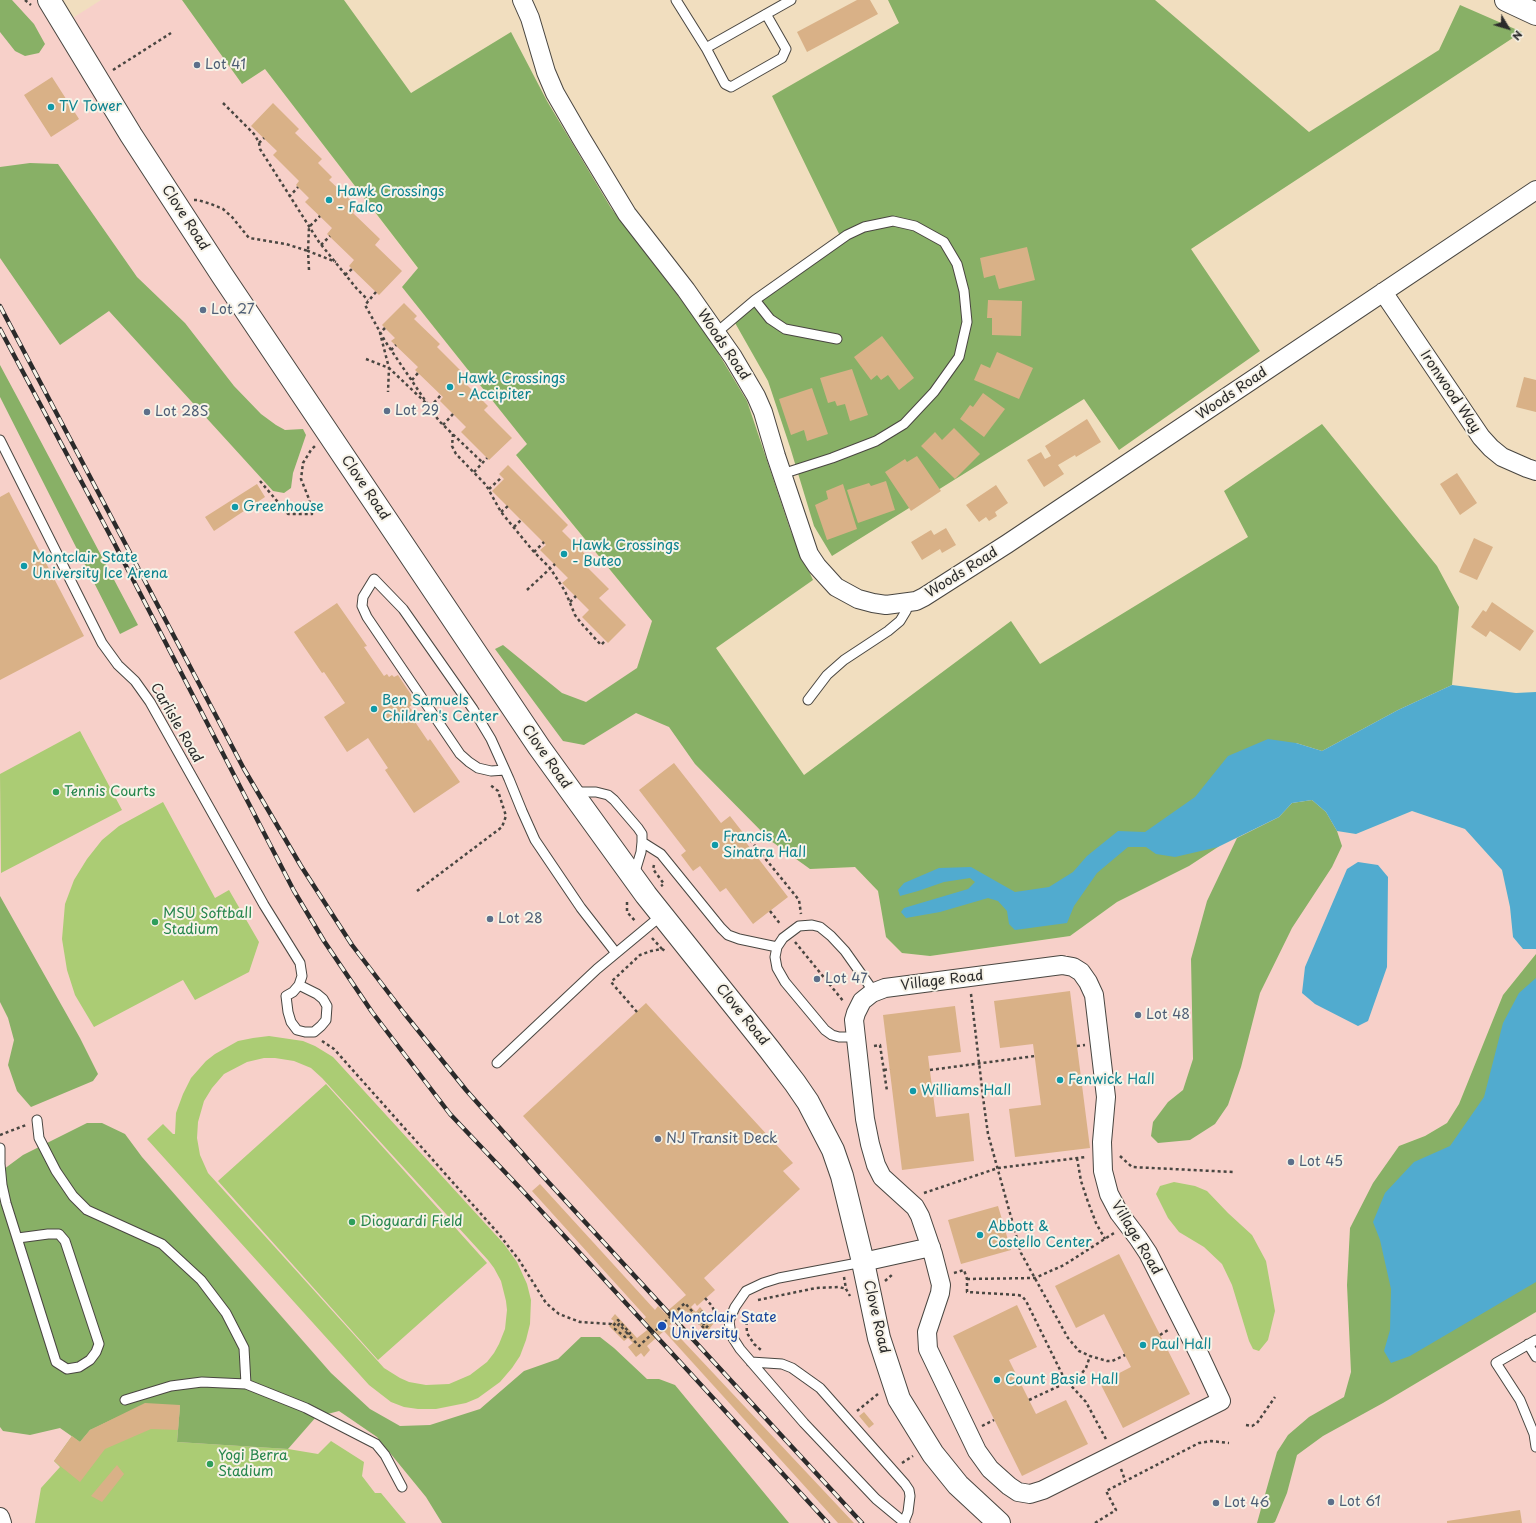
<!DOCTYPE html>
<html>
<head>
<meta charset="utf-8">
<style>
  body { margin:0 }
  #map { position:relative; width:1536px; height:1523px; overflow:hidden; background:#f1debf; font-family:"Playpen Sans",sans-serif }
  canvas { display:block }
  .north { position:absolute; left:1488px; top:8px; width:40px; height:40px; -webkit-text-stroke:3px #f7f3e8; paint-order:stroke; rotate:128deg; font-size:11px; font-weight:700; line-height:16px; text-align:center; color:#2b2b2b }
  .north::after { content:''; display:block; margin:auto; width:14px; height:18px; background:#2b2b2b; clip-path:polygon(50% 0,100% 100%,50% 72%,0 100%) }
</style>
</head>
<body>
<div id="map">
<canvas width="1536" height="1523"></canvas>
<div class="north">N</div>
</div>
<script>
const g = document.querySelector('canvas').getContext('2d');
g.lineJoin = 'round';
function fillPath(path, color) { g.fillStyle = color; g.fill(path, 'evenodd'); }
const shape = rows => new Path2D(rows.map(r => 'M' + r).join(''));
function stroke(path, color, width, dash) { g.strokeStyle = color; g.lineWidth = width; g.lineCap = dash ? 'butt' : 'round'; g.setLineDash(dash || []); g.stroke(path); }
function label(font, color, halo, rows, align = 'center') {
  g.font = font + ' "Playpen Sans",sans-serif'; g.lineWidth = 4; g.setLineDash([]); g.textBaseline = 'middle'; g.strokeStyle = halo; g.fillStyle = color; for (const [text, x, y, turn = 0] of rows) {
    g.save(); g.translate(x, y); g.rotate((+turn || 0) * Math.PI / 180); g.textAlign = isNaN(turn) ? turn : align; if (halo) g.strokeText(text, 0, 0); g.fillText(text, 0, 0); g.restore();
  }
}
fillPath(shape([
  [0,0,40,0,57,28,101,0,182,0,242,84,265,69,418,269,402,287,527,444,516,456,652,621,810,869,855,867,878,891,886,937,902,953,930,956,1070,936,1117,902,1189,866,1218,847,1279,817,1326,812,1337,831,1356,834,1412,811,1465,829,1502,870,1510,907,1513,937,1523,949,1536,949,1536,954,1503,995,1459,1104,1447,1123,1425,1136,1399,1146,1350,1228,1347,1285,1351,1372,1383,1403,1536,1312,1536,1523,0,1523]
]), '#f7d0c9');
fillPath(shape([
  [80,731,122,810,1,873,0,774],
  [163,802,215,898,229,890,259,942,249,972,195,1000,183,980,94,1027,75,995,67,970,62,939,65,904,74,880,87,859,102,840,119,826],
  [269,1036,303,1041,315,1046,333,1057,504,1244,517,1262,527,1284,531,1300,530,1324,526,1340,520,1356,512,1368,500,1382,478,1398,466,1403,436,1409,418,1409,404,1407,391,1402,369,1385,360,1375,147,1139,163,1124,173,1134,175,1134,176,1113,183,1094,191,1078,206,1061,215,1054,238,1041,253,1038],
  [264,1058,275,1058,294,1061,311,1068,322,1078,488,1260,494,1268,501,1281,506,1301,507,1310,505,1329,499,1344,494,1353,487,1362,470,1375,449,1384,426,1385,409,1382,400,1378,384,1368,208,1173,200,1155,197,1138,198,1122,204,1101,212,1088,224,1074,247,1062],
  [326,1084,487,1263,378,1360,218,1181],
  [1174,1182,1195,1186,1207,1191,1228,1213,1252,1235,1266,1261,1275,1311,1268,1340,1259,1351,1253,1349,1249,1341,1232,1285,1222,1264,1204,1247,1179,1232,1168,1218,1156,1194,1160,1186],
  [145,1403,180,1405,177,1442,288,1449,318,1454,331,1441,364,1462,362,1476,375,1493,381,1493,406,1523,35,1523,41,1488,60,1467,54,1461,72,1436,80,1442,90,1430]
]), '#abcc74');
fillPath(shape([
  [0,0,12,0,34,24,45,44,39,53,25,56,15,51,0,32],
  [182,0,344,0,411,93,511,32,547,101,611,208,705,331,747,401,791,532,813,580,716,648,804,775,1011,621,1040,664,1248,537,1224,491,1322,424,1437,566,1459,607,1452,685,1398,710,1322,751,1296,743,1218,847,1189,866,1117,902,1070,936,930,956,902,953,886,937,878,891,855,867,810,869,771,841,695,764,669,727,636,713,584,745,563,741,495,649,503,645,562,693,586,702,637,668,652,621,516,455,527,444,402,287,418,268,265,69,242,84],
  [888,0,1155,0,1309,132,1439,50,1460,5,1522,32,1191,249,1260,351,1119,450,1084,399,832,556,814,526,790,447,768,381,730,314,843,242,772,96,899,23],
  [30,163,58,164,137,277,185,323,234,386,261,414,276,425,285,430,303,429,306,435,293,473,291,488,284,493,273,491,109,311,60,345,0,258,0,167],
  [0,365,22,406,138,625,120,634,0,397],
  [1312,800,1326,812,1337,831,1342,846,1332,867,1292,928,1260,993,1241,1067,1228,1105,1215,1124,1190,1140,1158,1143,1151,1136,1153,1122,1168,1102,1183,1090,1193,1059,1191,959,1207,901,1237,838,1279,817,1292,803],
  [0,896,80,1038,98,1074,93,1081,31,1107,17,1091,8,1065,14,1040,8,1018,0,1002],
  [1536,954,1536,1312,1383,1403,1323,1436,1297,1455,1287,1493,1275,1522,1273,1523,1257,1523,1277,1452,1288,1435,1309,1417,1344,1397,1351,1372,1347,1285,1350,1228,1373,1183,1399,1146,1425,1136,1447,1123,1459,1104,1503,995],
  [87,1123,102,1123,125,1134,142,1157,331,1373,370,1409,400,1426,430,1425,480,1409,524,1371,558,1359,581,1337,600,1337,614,1348,647,1379,659,1379,675,1385,789,1523,442,1523,426,1497,377,1437,339,1411,316,1417,288,1449,177,1442,180,1406,145,1404,90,1430,80,1442,60,1428,30,1435,3,1431,0,1427,0,1172,23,1155]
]), '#88b066');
fillPath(shape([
  [1452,685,1516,693,1536,692,1536,949,1523,949,1513,937,1510,907,1502,870,1465,829,1412,811,1356,834,1337,831,1326,812,1312,800,1292,803,1279,817,1218,847,1175,857,1156,854,1146,847,1128,847,1097,873,1074,906,1067,923,1015,930,1009,924,1007,911,998,901,988,898,940,912,906,918,901,912,904,908,968,889,975,882,970,878,944,882,918,891,900,896,898,890,904,883,939,868,971,867,1015,892,1049,887,1073,872,1087,856,1118,831,1145,832,1195,797,1228,756,1268,739,1296,743,1322,751,1398,710],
  [1358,862,1378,865,1388,877,1387,967,1368,1021,1358,1026,1315,1004,1302,993,1305,967,1347,869],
  [1536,978,1536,1282,1410,1356,1391,1363,1384,1351,1390,1330,1391,1289,1380,1240,1373,1222,1385,1193,1414,1162,1450,1146,1484,1097,1503,1023,1519,993]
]), '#51abcf');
fillPath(shape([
  [857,0,870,0,878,14,807,52,797,32],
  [52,77,79,119,51,137,24,95],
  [273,103,299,129,295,133,322,159,318,163,332,177,329,180,358,207,353,213,380,239,375,245,402,271,379,295,349,266,354,260,327,234,332,228,305,202,309,198,296,185,299,181,273,155,277,151,251,126],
  [1027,247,1035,280,999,289,995,275,984,278,980,258],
  [988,300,1022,301,1021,336,992,335,992,318,987,318],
  [404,303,417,316,414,319,440,344,437,347,464,374,460,378,488,406,484,410,512,438,489,460,461,432,466,427,440,401,443,397,415,370,418,367,391,341,395,338,382,325],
  [882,336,914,378,899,390,888,375,881,380,877,375,871,380,854,357],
  [997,352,1033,368,1019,399,974,380,981,364,990,368],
  [852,369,868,415,850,421,845,404,837,406,835,401,828,403,820,378],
  [1524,377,1536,380,1536,412,1516,407],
  [812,388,828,434,807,441,804,430,791,435,779,399],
  [983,393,1005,409,984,437,960,419,970,405,973,407],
  [1087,419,1101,442,1076,457,1075,455,1058,465,1064,474,1044,487,1027,460,1041,452,1045,459,1051,456,1045,446],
  [954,428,980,454,955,479,921,446,935,432,942,440],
  [917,456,941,491,911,511,885,472,905,459,907,462],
  [508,465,568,525,562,531,589,558,583,563,609,589,599,598,626,625,608,643,582,617,589,610,562,583,568,578,540,550,546,545,492,491,504,479,499,474],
  [1457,473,1477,503,1460,515,1440,484],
  [886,481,895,510,858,523,847,490,869,483,871,486],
  [257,484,265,497,214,531,205,517],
  [843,484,857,529,827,540,815,505,828,499,826,491],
  [996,485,1008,503,995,512,997,516,989,521,986,517,979,522,966,505],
  [9,492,84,636,0,680,0,497],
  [946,528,956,545,942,553,940,549,922,560,911,542,931,530,934,535],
  [1474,538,1493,547,1477,580,1459,572],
  [1492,602,1534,631,1520,651,1490,631,1486,637,1471,627,1483,610,1486,612],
  [337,603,367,646,364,647,384,676,387,674,389,677,392,675,394,677,398,675,414,699,410,702,412,705,409,707,412,710,409,713,428,741,430,739,460,782,414,813,385,770,388,768,368,738,347,752,324,717,345,703,324,672,322,673,294,632],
  [674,763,721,823,730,816,744,834,741,836,788,897,753,924,726,888,720,892,700,866,693,871,681,855,686,851,639,790],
  [1070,991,1090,1148,1015,1157,1009,1109,1041,1105,1033,1044,1000,1048,994,1001],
  [646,1003,793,1163,783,1171,800,1189,704,1278,715,1290,697,1306,695,1303,691,1307,696,1312,700,1307,714,1323,710,1328,713,1331,709,1335,686,1311,669,1326,854,1523,838,1523,664,1331,647,1346,650,1350,644,1357,641,1353,636,1357,628,1347,633,1343,628,1338,624,1341,609,1326,614,1321,611,1319,615,1314,637,1338,651,1327,644,1319,646,1317,532,1191,540,1184,655,1310,658,1306,665,1313,686,1295,523,1116],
  [955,1006,961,1052,928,1056,936,1117,969,1113,974,1161,902,1170,883,1015],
  [998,1206,1011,1250,961,1264,948,1220],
  [1119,1254,1190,1394,1123,1428,1100,1383,1131,1367,1104,1314,1076,1328,1055,1286],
  [1017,1305,1037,1347,1009,1360,1036,1414,1066,1400,1088,1444,1022,1476,953,1336],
  [145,1403,180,1405,178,1430,151,1429,105,1449,80,1482,54,1461,72,1436,80,1442,90,1430],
  [864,1412,874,1424,869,1428,859,1416],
  [117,1465,124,1474,102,1502,91,1496],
  [1520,1510,1522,1523,1447,1523,1447,1521]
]), '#d9b187');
const service = shape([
  [676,0,706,48,725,84,731,87,782,58,786,49,766,14],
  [706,48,791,0],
  [755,300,770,319,785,329,837,339],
  [716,333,755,300,847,235,864,227,893,221,915,226,944,242,957,264,964,291,967,322,959,357,934,392,904,424,876,441,832,458,782,474],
  [0,440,102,643,118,665,135,681,150,702,264,905,300,963,302,976,299,985,293,992,286,996,288,1012,291,1022,297,1030,305,1032,314,1032,321,1026,326,1020,327,1006,323,999,317,994,299,985],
  [808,700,827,675,844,660,888,631,900,621,906,611,909,602],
  [505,770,491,771,478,768,469,762,460,754,367,617,362,606,363,597,374,579,403,609,473,709,491,739,505,770,509,779,522,811,535,840,581,908,616,953],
  [573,792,596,792,608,795,614,800,638,828,642,834,642,842,641,852,634,875],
  [642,842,661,854,721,928,728,935,739,939,777,947],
  [855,1037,839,1037,832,1035,825,1030,785,982,777,968,775,957,777,947,783,938,799,926,812,925,820,927,831,936,845,951,874,992],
  [497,1063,597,969,662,915],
  [37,1120,39,1138,56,1171,73,1196,87,1210,162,1244,201,1280,226,1313,244,1348,246,1384,306,1408,376,1444,385,1455,402,1487],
  [0,1148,0,1163],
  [0,1164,2,1185,6,1203,56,1362,67,1369,79,1367,90,1360,96,1352,99,1344,65,1241,59,1234,48,1234,18,1238],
  [863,1262,779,1278,763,1283,746,1291,735,1307,729,1321,731,1335,740,1349,804,1423,876,1499,905,1523],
  [1536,1340,1496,1363,1520,1400,1534,1434,1536,1447],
  [1528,1344,1536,1357],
  [751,1362,782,1364,792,1368,820,1388,905,1484,909,1490,910,1496,908,1512,904,1522],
  [125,1400,171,1386,202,1382,246,1384]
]);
const minor = shape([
  [522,0,530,18,546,72,555,93,581,138,627,214,686,290,733,357,756,396,763,412,776,456,809,554,817,566,836,587,858,599,873,603,886,605,916,601,924,597,1007,544,1536,190],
  [1383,292,1481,437,1491,448,1502,457,1527,468,1536,471],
  [1062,965,1073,967,1081,972,1088,982,1094,995,1106,1097,1102,1142,1103,1171,1109,1194,1119,1213,1138,1238,1148,1253,1200,1356,1221,1401,1043,1490,1030,1494,1018,1492,1009,1486,990,1469,977,1451,928,1349,927,1332,940,1293,941,1285,933,1254,920,1216,915,1207,882,1177,876,1165,870,1144,865,1119,854,1020,856,1013,862,1001,872,993,885,988,1062,965],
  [863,1262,931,1247],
  [0,1517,2,1523]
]);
const tertiary = shape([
  [49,0,131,135,222,275,539,747,646,895,769,1049,795,1083,808,1102,833,1150,842,1176,863,1262,879,1338,899,1399,933,1454,958,1485,999,1523],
  [1506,0,1536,14]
]);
stroke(service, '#494641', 11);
stroke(minor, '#494641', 20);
stroke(tertiary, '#494641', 24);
stroke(shape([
  [25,0,31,5],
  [113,70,171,33],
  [223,103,255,135,259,143,260,149,319,242,357,289,368,300],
  [259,143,264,138],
  [289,197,298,187],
  [194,200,198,200,211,204,223,209,232,217,249,238,286,244,308,251,309,227,320,216],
  [321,245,330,236],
  [309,270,308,251,336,262],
  [345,275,352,269],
  [376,292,365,305,385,341,439,421,483,463],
  [385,328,380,333,389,368,388,392],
  [391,350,396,345],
  [366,359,389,368,426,403],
  [412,380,418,373],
  [430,407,441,395],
  [443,425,453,414],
  [453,434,452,446,456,454,486,485,501,512,534,552,550,568,565,591,575,615,581,623,601,645,605,641],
  [474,472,487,458],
  [260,481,288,514,312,514,309,499,301,479,303,463,311,450,315,446],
  [489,489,502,477],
  [501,512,508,506],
  [514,527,521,520],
  [534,552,544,542],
  [527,590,555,564],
  [570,602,576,596],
  [744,840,751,841,799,900,801,914],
  [654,865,653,869,664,884,661,886],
  [417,891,502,827,506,816,498,791,489,784],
  [627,902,627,912,636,922],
  [770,911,781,925],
  [652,938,662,949],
  [795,942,844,1002],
  [971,994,984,1105,988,1134,1021,1253,1068,1338,1079,1351,1090,1356,1107,1361,1112,1361,1125,1355],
  [637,1012,611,982,640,955,651,951,662,949,667,952],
  [322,1041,334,1049,498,1233,519,1260,546,1303,559,1314,580,1322,611,1324,613,1326,618,1320,630,1333,625,1337,615,1329,619,1324,626,1332],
  [874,1046,880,1045,887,1091],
  [1077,1046,1085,1045],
  [884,1070,890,1069],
  [930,1070,1035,1056],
  [0,1135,26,1125],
  [1120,1156,1132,1167,1233,1172],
  [1077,1158,1081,1181,1088,1202,1096,1223,1105,1239],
  [924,1193,998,1168,1086,1157],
  [954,1273,964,1270,967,1279,967,1292,1018,1295,1022,1296,1026,1301,1064,1378,1086,1402,1107,1441],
  [844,1277,846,1289,850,1296],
  [967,1279,1035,1278,1064,1265,1114,1233],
  [885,1281,893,1274],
  [705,1298,712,1306,717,1317],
  [758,1300,816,1288,839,1287,847,1289],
  [746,1316,747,1333,754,1344,761,1350],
  [698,1318,704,1324,709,1321,701,1311,694,1318,705,1329,716,1317],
  [1160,1335,1168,1330],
  [1029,1400,1068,1382,1082,1373,1086,1368,1090,1356],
  [857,1411,878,1394],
  [1246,1425,1252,1426,1257,1423,1275,1397],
  [982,1426,994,1420],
  [902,1463,913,1456],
  [1121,1469,1125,1480],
  [1095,1523,1116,1510,1106,1491,1199,1443,1211,1441,1229,1443]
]), '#494641', 2.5, [3, 3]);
stroke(service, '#fff', 9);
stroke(minor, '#fff', 18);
stroke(tertiary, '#fff', 22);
const rail = shape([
  [0,306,244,769,301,866,352,945,404,1013,466,1090,539,1172,862,1523],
  [0,329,111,537,294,891,324,941,372,1012,450,1114,521,1189,828,1523]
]);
stroke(rail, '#2b2b2b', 4.5);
stroke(rail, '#f7f3e8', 3, [9]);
stroke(shape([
  [626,1332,639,1346,685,1303,698,1318]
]), '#494641', 2.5, [3, 3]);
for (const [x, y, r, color] of [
  [197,65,4,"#5c6f8a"],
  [51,107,4,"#0f9aa8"],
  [329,200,4,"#0f9aa8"],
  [203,310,4,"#5c6f8a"],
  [450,387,4,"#0f9aa8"],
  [387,411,4,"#5c6f8a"],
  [147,412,4,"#5c6f8a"],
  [235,507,4,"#0f9aa8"],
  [564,554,4,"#0f9aa8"],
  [24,566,4,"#0f9aa8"],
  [374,709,4,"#0f9aa8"],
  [56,792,4,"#2e9e5b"],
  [715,845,4,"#0f9aa8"],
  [490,919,4,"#5c6f8a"],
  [155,922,4,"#2e9e5b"],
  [817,979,4,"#5c6f8a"],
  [1138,1015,4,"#5c6f8a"],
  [1060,1080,4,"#0f9aa8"],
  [913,1091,4,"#0f9aa8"],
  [658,1139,4,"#5c6f8a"],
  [1291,1162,4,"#5c6f8a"],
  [352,1222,4,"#2e9e5b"],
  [980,1235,4,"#0f9aa8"],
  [662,1326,5,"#1a4fb4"],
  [1143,1345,4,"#0f9aa8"],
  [997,1380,4,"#0f9aa8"],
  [210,1464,4,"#2e9e5b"],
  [1331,1502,4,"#5c6f8a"],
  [1216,1503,4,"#5c6f8a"]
]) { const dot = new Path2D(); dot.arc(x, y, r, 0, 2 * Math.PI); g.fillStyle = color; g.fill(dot); stroke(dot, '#f7f3e8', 1.5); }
label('14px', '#4e5e75', '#f7f3e8', [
  ["Lot 41",205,65],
  ["Lot 27",211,310],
  ["Lot 29",395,411],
  ["Lot 28S",155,412],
  ["Lot 28",498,919],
  ["Lot 47",825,979],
  ["Lot 48",1146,1015],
  ["NJ Transit Deck",666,1139],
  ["Lot 45",1299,1162],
  ["Lot 61",1339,1502],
  ["Lot 46",1224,1503]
], 'left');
label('14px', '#0d838f', '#f7f3e8', [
  ["TV Tower",59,107],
  ["Hawk Crossings",337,192],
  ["- Falco",337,208],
  ["Hawk Crossings",458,379],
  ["- Accipiter",458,395],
  ["Greenhouse",243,507],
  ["Hawk Crossings",572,546],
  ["- Buteo",572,562],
  ["Montclair State",32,558],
  ["University Ice Arena",32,574],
  ["Ben Samuels",382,701],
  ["Children's Center",382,717],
  ["Francis A.",723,837],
  ["Sinatra Hall",723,853],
  ["Fenwick Hall",1068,1080],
  ["Williams Hall",921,1091],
  ["Abbott &",988,1227],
  ["Costello Center",988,1243],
  ["Paul Hall",1151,1345],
  ["Count Basie Hall",1005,1380]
], 'left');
label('14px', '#2b2b2b', '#f7f3e8', [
  ["Clove Road",185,218,57],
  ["Woods Road",723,345,56],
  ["Ironwood Way",1450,392,56],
  ["Woods Road",1232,394,-34],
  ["Clove Road",365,488,56],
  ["Woods Road",962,573,-32],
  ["Carlisle Road",176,723,60],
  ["Clove Road",546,757,55],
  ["Village Road",942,981,-7],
  ["Clove Road",742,1015,51],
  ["Village Road",1136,1238,59],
  ["Clove Road",876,1317,77]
]);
label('14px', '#27864d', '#f7f3e8', [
  ["Tennis Courts",64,792],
  ["MSU Softball",163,914],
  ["Stadium",163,930],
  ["Dioguardi Field",360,1222],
  ["Yogi Berra",218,1456],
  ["Stadium",218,1472]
], 'left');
label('14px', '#164399', '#f7f3e8', [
  ["Montclair State",671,1318],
  ["University",671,1334]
], 'left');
</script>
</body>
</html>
